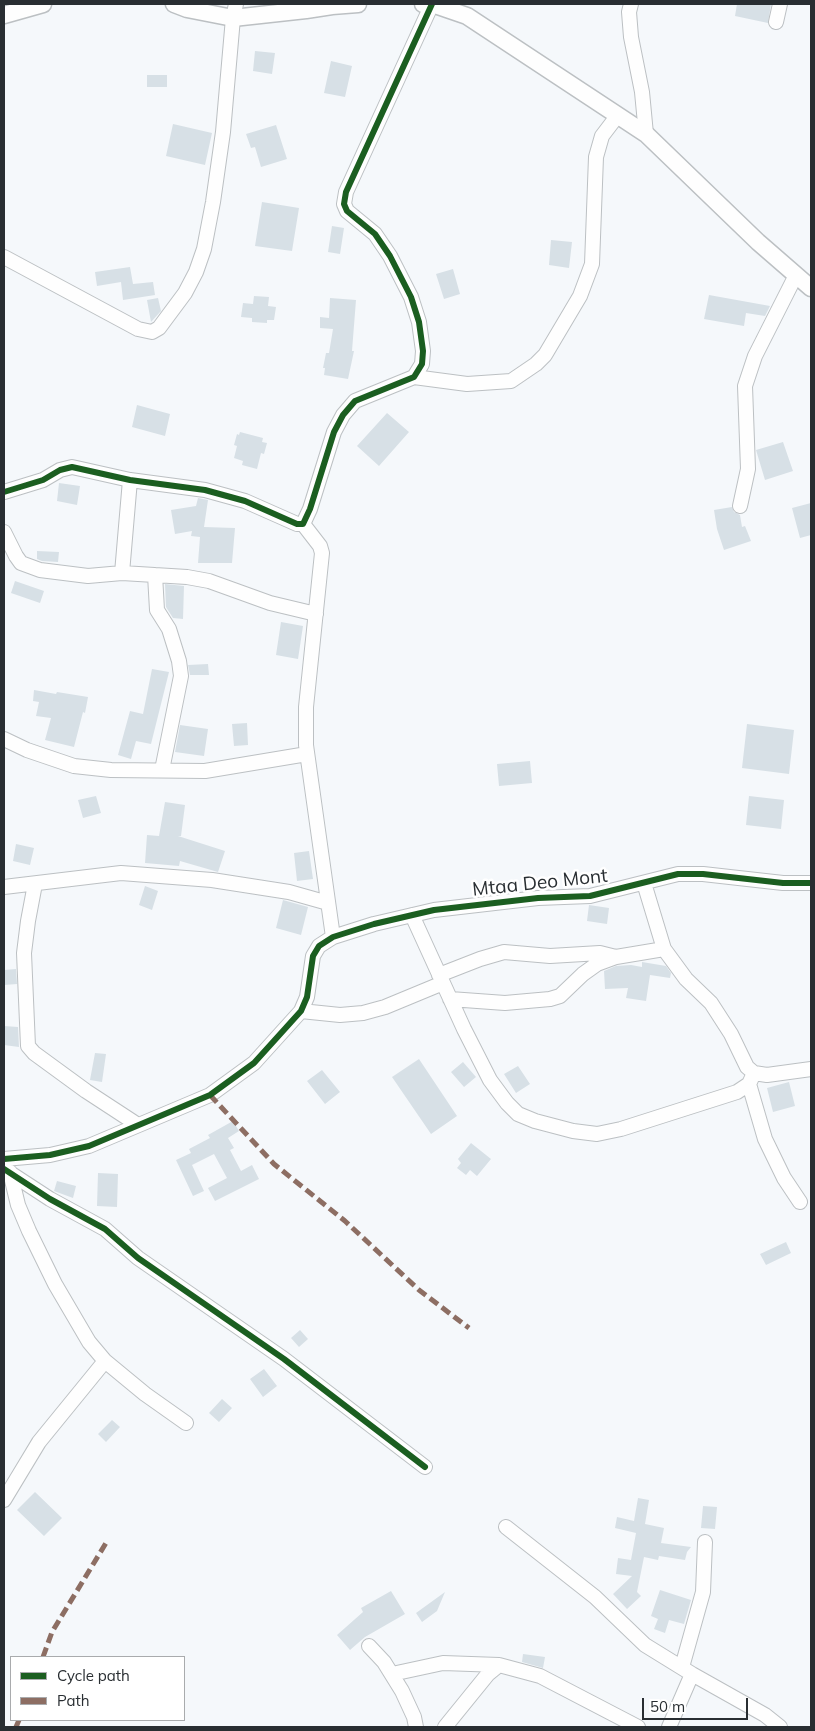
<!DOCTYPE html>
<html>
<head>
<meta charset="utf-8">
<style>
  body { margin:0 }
  #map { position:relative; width:815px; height:1731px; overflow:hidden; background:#f5f8fb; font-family:Mulish,sans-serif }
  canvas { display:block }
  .frame { position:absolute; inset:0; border:5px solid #292e32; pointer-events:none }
  .legend { position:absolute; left:10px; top:1656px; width:175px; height:65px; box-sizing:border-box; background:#fff; border:1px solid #a9abad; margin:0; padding:6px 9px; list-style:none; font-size:15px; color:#292e32 }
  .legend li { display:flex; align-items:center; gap:10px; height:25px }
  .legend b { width:25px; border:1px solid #a9abad }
  .scale { position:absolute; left:642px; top:1698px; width:106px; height:22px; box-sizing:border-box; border:2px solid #292e32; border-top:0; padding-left:6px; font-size:15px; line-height:18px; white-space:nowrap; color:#292e32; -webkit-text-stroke:4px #fff; paint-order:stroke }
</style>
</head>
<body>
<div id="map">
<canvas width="815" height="1731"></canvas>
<div class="frame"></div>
<ul class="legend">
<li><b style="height:6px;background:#1b5e20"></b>Cycle path</li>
<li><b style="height:6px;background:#8d6e63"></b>Path</li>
</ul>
<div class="scale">50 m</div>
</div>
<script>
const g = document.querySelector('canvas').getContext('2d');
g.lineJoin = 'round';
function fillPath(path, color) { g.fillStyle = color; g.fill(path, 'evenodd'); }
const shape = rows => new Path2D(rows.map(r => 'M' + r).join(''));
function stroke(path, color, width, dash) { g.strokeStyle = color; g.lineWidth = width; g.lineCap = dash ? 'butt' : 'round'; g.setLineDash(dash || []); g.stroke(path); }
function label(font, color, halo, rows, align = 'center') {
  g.font = font + ' Mulish,sans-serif'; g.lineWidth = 5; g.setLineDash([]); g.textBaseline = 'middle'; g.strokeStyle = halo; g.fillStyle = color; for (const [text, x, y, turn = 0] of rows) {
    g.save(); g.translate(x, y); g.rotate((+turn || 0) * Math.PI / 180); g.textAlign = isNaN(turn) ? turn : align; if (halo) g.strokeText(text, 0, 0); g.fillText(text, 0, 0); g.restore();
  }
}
fillPath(shape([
  [737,4,771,4,768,23,735,16],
  [255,51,275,53,272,74,253,71],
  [331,61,352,66,345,97,324,93],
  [147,75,167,75,167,87,147,87],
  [173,124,212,133,205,165,166,156],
  [276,125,287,159,261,167,255,147,251,148,246,134],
  [262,202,299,208,292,251,255,246],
  [332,226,344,228,340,254,328,252],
  [551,240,572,242,569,268,549,265],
  [130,267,133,284,153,282,155,295,123,300,121,282,97,286,95,272],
  [453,269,460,294,444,299,436,274],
  [709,295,770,306,765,316,746,313,744,326,704,319],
  [254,296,269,297,268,306,276,307,274,320,267,320,267,323,252,322,252,318,241,317,243,303,253,304],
  [158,298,161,311,151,322,147,300],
  [330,298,356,300,352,351,354,351,348,379,324,375,325,368,323,368,326,353,329,353,333,329,320,328,320,317,329,318],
  [137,405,170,414,165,436,132,427],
  [387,413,409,432,379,466,357,446],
  [240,432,263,438,262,442,267,443,264,454,261,453,257,469,242,465,243,461,234,458,237,446,234,445,237,434,239,435],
  [783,442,793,471,765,480,756,450],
  [59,483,80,486,77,505,57,501],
  [198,498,208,500,204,527,235,528,232,563,198,563,200,537,191,536,192,531,175,534,171,510,196,506],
  [811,503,811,535,800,538,792,508],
  [732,507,734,512,740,515,742,527,745,526,751,541,724,550,717,529,714,510],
  [37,551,59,552,58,562,42,561,37,559],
  [15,581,44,591,40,603,11,593],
  [165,584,184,586,183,619,173,618,166,607],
  [281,622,303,626,298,659,276,655],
  [208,664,209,675,190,675,188,665],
  [152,669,169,672,151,744,136,741,131,759,118,755,130,711,143,714],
  [34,690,56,694,57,692,88,697,85,713,83,712,74,747,45,740,51,718,36,716,39,702,33,701],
  [247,723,248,745,234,746,232,724],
  [747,724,794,730,789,774,742,768],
  [180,725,208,729,204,756,175,752],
  [530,761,532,783,499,786,497,764],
  [96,796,101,813,83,818,78,800],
  [749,796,784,800,781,829,746,825],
  [165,802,185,805,181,836,178,836,225,851,218,872,180,861,179,866,145,863,147,835,159,836],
  [16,844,34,848,30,865,13,861],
  [309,851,313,879,297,881,294,853],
  [145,886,158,891,152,910,139,905],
  [283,900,308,907,301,935,276,928],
  [589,905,609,908,607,924,587,921],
  [642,962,666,966,671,973,670,978,650,975,646,1001,626,998,628,988,605,989,604,971,616,966,631,965,642,967],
  [16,969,17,984,4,985,4,970],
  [4,1026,18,1027,19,1047,4,1045],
  [95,1053,106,1054,102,1082,90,1080],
  [419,1059,457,1116,431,1134,392,1077],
  [463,1062,476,1077,464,1087,451,1072],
  [518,1066,530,1084,516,1093,504,1074],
  [322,1070,340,1092,325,1104,307,1081],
  [789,1082,795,1106,773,1112,767,1088],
  [233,1121,239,1131,228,1138,234,1148,230,1150,241,1171,252,1165,259,1179,215,1201,208,1188,227,1178,214,1154,192,1165,204,1191,193,1196,176,1160,191,1153,189,1149,210,1138,208,1135],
  [471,1143,491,1159,477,1176,470,1170,466,1175,457,1168,461,1163,458,1159],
  [98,1173,118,1174,117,1207,97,1206],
  [57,1181,76,1186,73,1198,54,1191],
  [786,1242,791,1253,766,1265,760,1254],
  [300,1330,308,1339,299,1347,291,1338],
  [264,1369,277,1386,263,1397,250,1379],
  [222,1399,232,1408,219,1422,209,1413],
  [112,1420,120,1427,106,1442,98,1434],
  [35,1492,62,1518,44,1536,17,1510],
  [638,1498,649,1500,645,1524,664,1528,661,1543,691,1547,687,1552,685,1560,659,1556,658,1560,644,1557,637,1592,641,1596,627,1609,613,1594,632,1576,616,1574,618,1558,631,1560,636,1533,615,1528,617,1517,634,1521],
  [703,1506,717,1507,715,1529,701,1528],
  [660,1590,691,1600,684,1624,669,1620,665,1633,654,1629,658,1619,651,1616],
  [391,1591,405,1614,365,1637,350,1650,337,1635,363,1612,361,1608],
  [445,1592,437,1611,422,1622,416,1613],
  [523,1654,545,1657,543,1668,522,1662]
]), '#d7e0e6');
const minor = shape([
  [631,4,629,12,631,37,642,92,646,134],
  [776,22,780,4],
  [4,257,138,329,152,332,159,328,185,293,196,272,204,249,213,202,223,132,233,18,236,4],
  [414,377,467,384,511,381,536,364,545,355,580,296,592,264,596,157,602,136,618,115],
  [4,492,43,480,60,470,72,467,130,480,205,490,245,501,297,524,303,524,310,509,334,432,343,415,355,401,414,377,422,364,423,351,419,322,411,297,390,256,375,234,347,211,344,204,346,192,432,4],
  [740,506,748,469,745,386,755,356,796,275],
  [303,524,320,546,322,553,306,707,306,745,333,937],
  [4,532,16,556,21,563,40,570,88,576,122,573,187,577,209,581,270,603,316,614],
  [122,573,130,480],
  [155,575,157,610,169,629,179,661,181,676,162,770],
  [4,739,27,750,74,766,111,770,205,771,307,754],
  [644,883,664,949,686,979,711,1003,731,1034,747,1067,754,1073,767,1075,811,1069],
  [35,884,28,921,24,953,28,1046,34,1053,86,1091,138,1125],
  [4,887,121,873,212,880,289,892,328,903],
  [412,915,464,1029,490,1080,507,1103,518,1114,535,1121,573,1131,597,1134,621,1129,737,1092,749,1084,754,1073],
  [439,975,480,959,504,952,550,956,600,953,616,957,664,949],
  [450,999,505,1003,550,999,560,996,583,974,597,964,616,957],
  [301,1011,340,1015,363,1013,385,1007,443,983],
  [749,1084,765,1139,784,1178,800,1202],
  [4,1159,50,1155,89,1146,210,1095,254,1063,301,1011,307,997,313,956,319,946,333,937,374,924,434,910,538,898,590,896,678,874,703,874,783,883,811,883],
  [4,1169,50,1199,105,1229,138,1258,284,1359,425,1467],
  [10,1172,18,1205,29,1231,55,1284,89,1342,105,1361,145,1394,186,1423],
  [4,1500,39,1442,105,1361],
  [506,1527,595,1597,645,1645,692,1674,765,1715,780,1727],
  [369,1646,384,1662,402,1691,414,1717,416,1727],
  [682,1667,703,1592,705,1542],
  [392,1674,443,1663,499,1665,540,1676,638,1727],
  [445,1727,488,1674,499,1665],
  [669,1727,692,1674]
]);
const tertiary = shape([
  [174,4,187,9,233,18,306,10,332,6,358,4],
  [423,4,432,4,467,16,646,134,758,242,811,288],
  [4,15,43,4]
]);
stroke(minor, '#bcc0c3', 16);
stroke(tertiary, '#bcc0c3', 19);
stroke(minor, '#fefefe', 14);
stroke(tertiary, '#fefefe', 16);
stroke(shape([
  [210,1095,274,1164,345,1221,419,1290,469,1328],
  [43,1657,52,1632,106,1543],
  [16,1727,19,1720]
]), '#8d6e63', 5, [10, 5]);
stroke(shape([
  [4,492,43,480,60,470,72,467,130,480,205,490,245,501,297,524,303,524,310,509,334,432,343,415,355,401,414,377,422,364,423,351,419,322,411,297,390,256,375,234,347,211,344,204,346,192,432,4],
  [4,1159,50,1155,89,1146,210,1095,254,1063,301,1011,307,997,313,956,319,946,333,937,374,924,434,910,538,898,590,896,678,874,703,874,783,883,811,883],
  [4,1169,50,1199,105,1229,138,1258,284,1359,425,1467]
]), '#1b5e20', 6);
label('19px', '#292e32', '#fff', [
  ["Mtaa Deo Mont",540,883,-6]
]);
</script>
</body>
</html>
